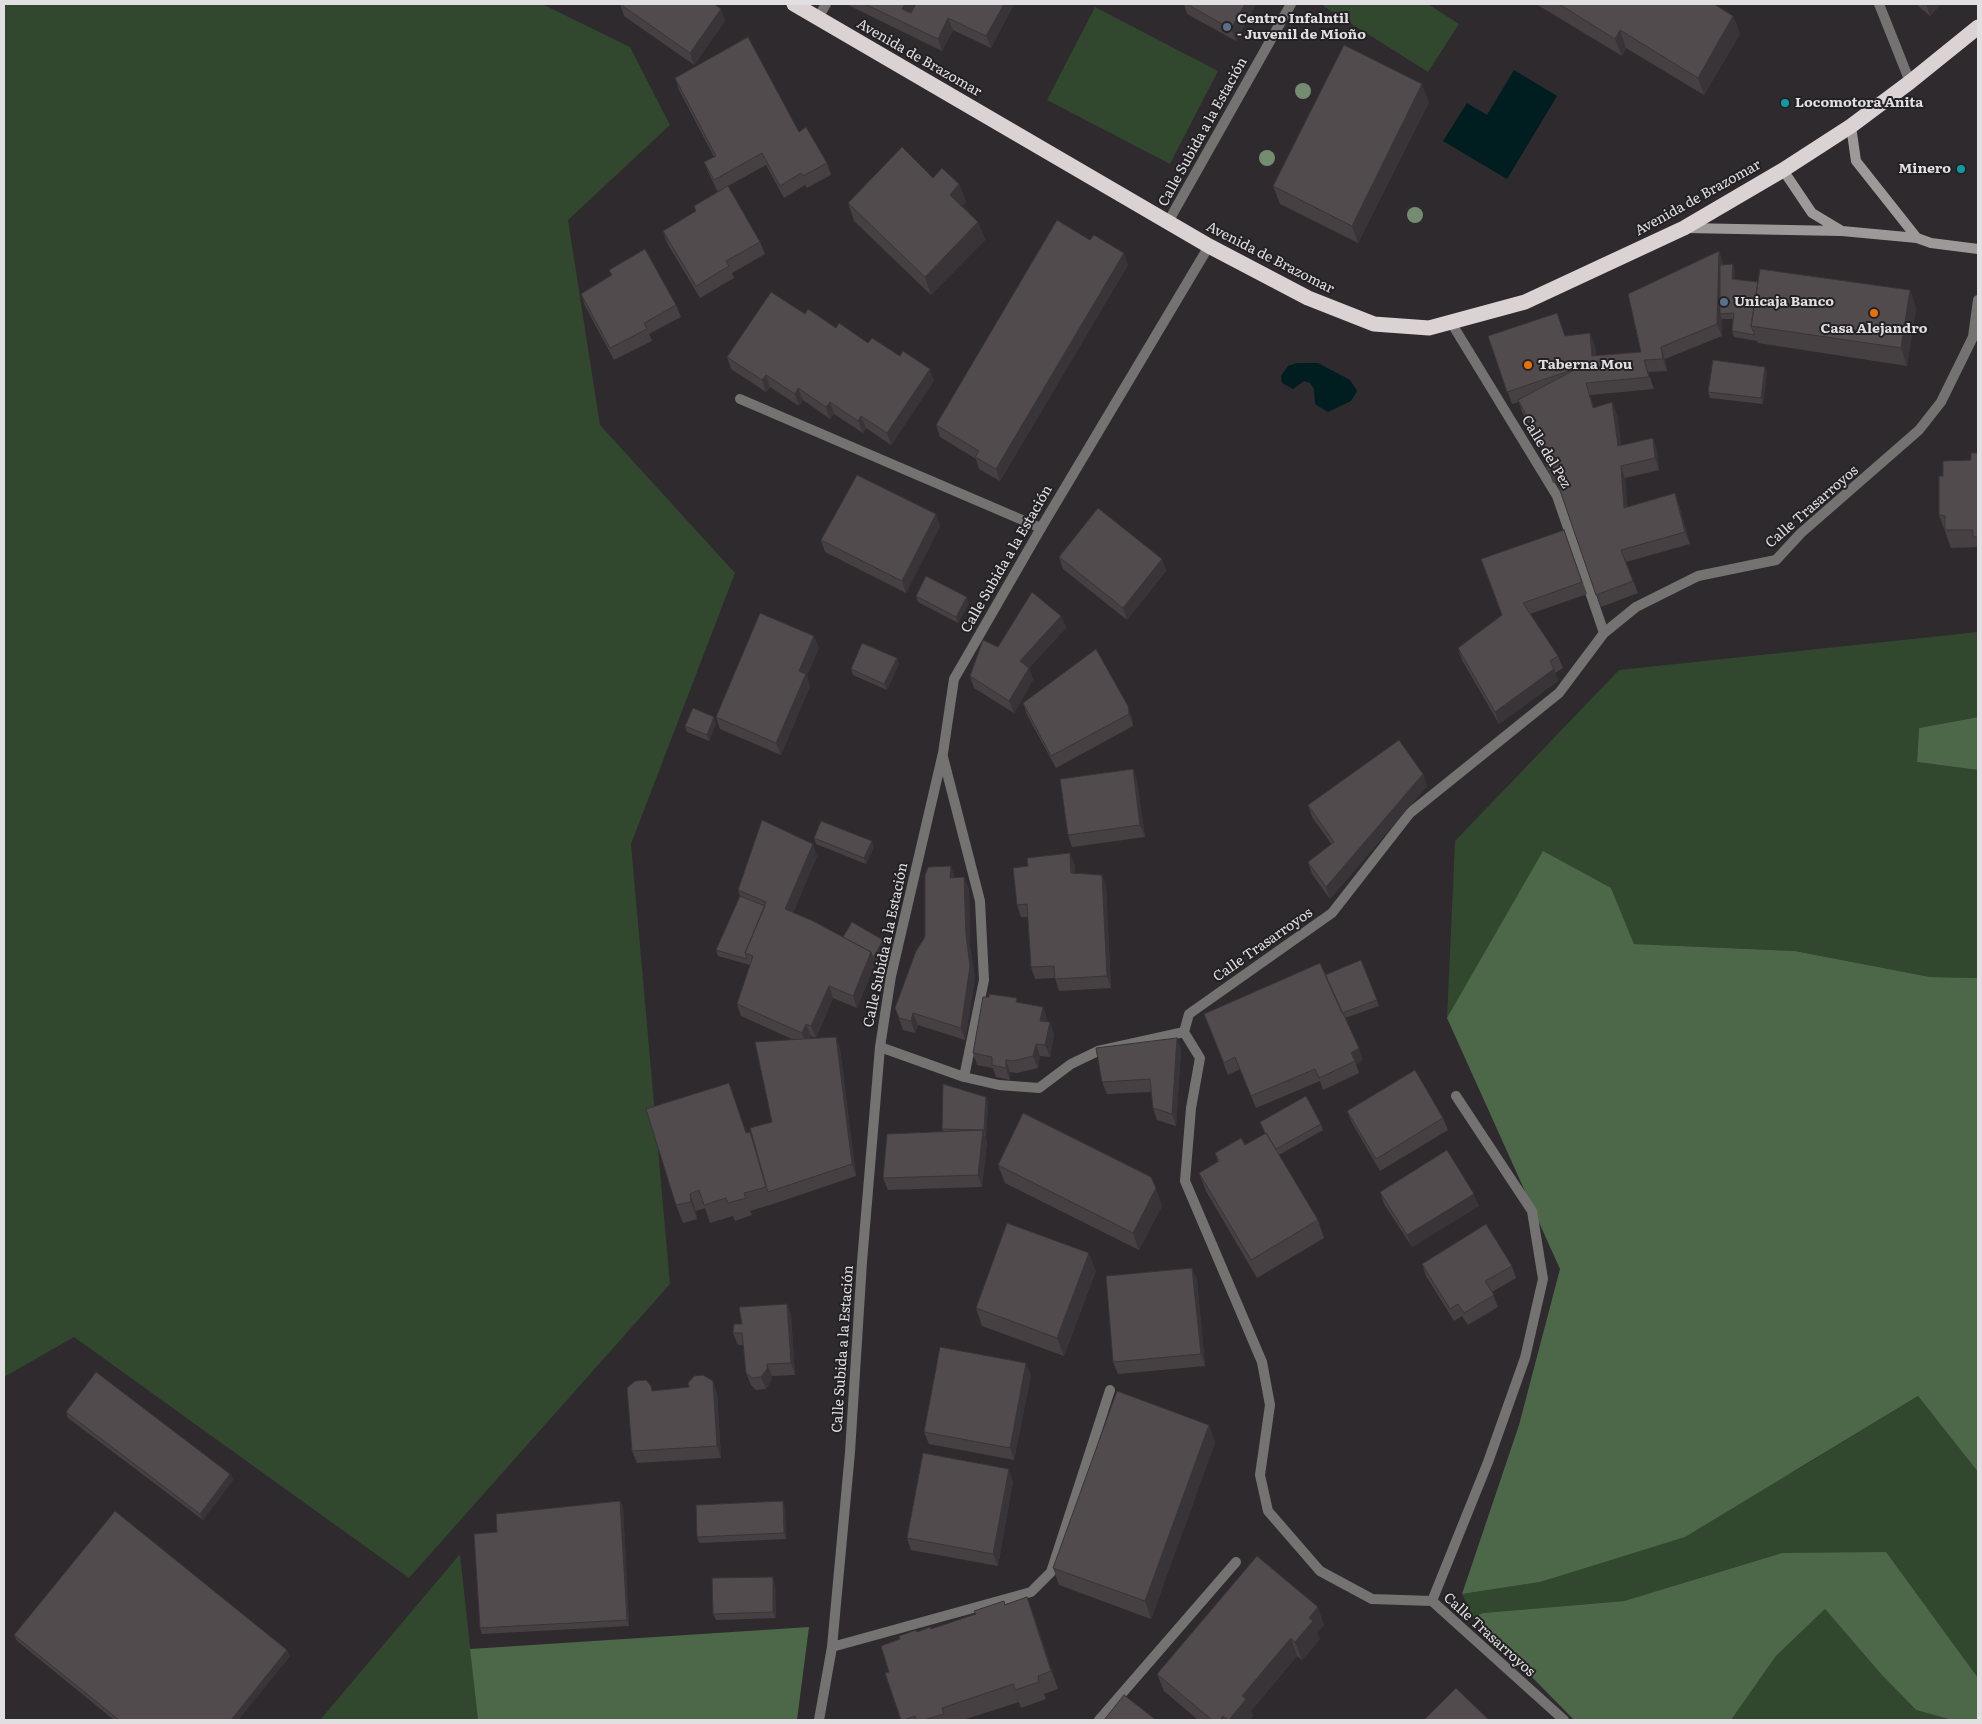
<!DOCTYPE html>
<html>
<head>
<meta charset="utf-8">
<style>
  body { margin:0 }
  #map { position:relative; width:1982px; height:1724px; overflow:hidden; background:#2e2a2e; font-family:Literata,serif }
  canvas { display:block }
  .frame { position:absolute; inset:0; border:5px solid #e1dfe2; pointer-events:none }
</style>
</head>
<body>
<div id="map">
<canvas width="1982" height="1724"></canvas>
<div class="frame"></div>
</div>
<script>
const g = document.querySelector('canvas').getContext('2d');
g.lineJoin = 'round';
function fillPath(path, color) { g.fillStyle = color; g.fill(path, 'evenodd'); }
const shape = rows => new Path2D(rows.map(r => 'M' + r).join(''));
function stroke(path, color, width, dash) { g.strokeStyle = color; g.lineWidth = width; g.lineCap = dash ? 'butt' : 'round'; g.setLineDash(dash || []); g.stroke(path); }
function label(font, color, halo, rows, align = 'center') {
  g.font = font + ' Literata,serif'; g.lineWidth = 4; g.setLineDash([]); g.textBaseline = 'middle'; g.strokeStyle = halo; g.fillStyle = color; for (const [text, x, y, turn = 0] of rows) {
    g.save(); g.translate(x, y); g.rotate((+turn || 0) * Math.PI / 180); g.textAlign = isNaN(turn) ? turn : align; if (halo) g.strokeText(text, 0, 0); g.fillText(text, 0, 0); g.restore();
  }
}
fillPath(shape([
  [4,4,542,4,630,47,670,125,568,220,600,425,735,573,631,844,670,1284,409,1578,74,1337,4,1377],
  [1325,4,1428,4,1459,24,1428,72,1323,6],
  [1095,7,1218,71,1170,164,1047,100],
  [1978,632,1978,717,1919,728,1917,762,1978,770,1978,978,1930,977,1795,951,1634,944,1611,888,1447,1018,1455,841,1619,670],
  [1918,1396,1978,1472,1978,1678,1782,1553,1624,1601,1483,1613,1473,1617,1462,1594,1540,1582,1793,1472],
  [460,1554,478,1720,320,1720],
  [1825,1609,1881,1674,1916,1710,1952,1720,1731,1720,1776,1656]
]), '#31472e');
fillPath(shape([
  [1978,717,1978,770,1917,762,1919,728],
  [1543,851,1611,888,1634,944,1795,951,1930,977,1978,978,1978,1472,1918,1396,1685,1537,1540,1582,1462,1594,1519,1425,1560,1269,1447,1018],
  [1886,1552,1978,1678,1978,1720,1952,1720,1916,1710,1881,1674,1825,1609,1776,1656,1731,1720,1574,1720,1473,1617,1483,1613,1624,1601,1782,1553],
  [809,1627,797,1720,478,1720,470,1649]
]), '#4c6848');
fillPath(shape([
  [1514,70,1557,96,1507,179,1443,141,1467,103,1487,115],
  [1297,363,1318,363,1350,380,1357,391,1351,401,1328,412,1315,404,1314,389,1310,383,1304,381,1293,389,1282,383,1281,376,1288,366]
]), '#001d20');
stroke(shape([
  [740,399,1041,528]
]), '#757272', 10);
stroke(shape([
  [1879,4,1910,82],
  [818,18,826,4],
  [1168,222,1291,4],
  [1452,324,1557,496,1604,633],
  [943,757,980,901,984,980,964,1077],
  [880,1047,964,1077,999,1085,1039,1088,1071,1064,1098,1051,1184,1032],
  [1432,1601,1488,1462,1525,1358,1543,1279,1532,1211,1456,1096],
  [832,1647,1031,1592,1051,1572,1110,1390],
  [819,1720,832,1647,850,1452,862,1262,880,1047,891,976,943,753,954,679,1041,528,1209,246],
  [1099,1720,1236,1562],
  [1564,1720,1432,1601,1372,1599,1320,1571,1268,1511,1260,1475,1270,1405,1262,1362,1185,1181,1191,1108,1200,1058,1184,1032,1189,1014,1332,913,1410,813,1559,693,1604,633,1636,607,1698,576,1776,560,1801,533,1919,430,1941,402,1973,337,1978,300]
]), '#757272', 10);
stroke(shape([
  [1851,126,1856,161,1917,238],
  [1783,170,1812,213,1842,231,1917,238,1931,243,1978,249],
  [1687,228,1840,231]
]), '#9e9999', 10);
stroke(shape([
  [794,4,1209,246,1308,298,1374,324,1429,328,1525,302,1684,228,1783,170,1851,126,1910,82,1978,27]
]), '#dbd3d3', 15);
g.fillStyle = '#748d71';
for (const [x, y] of [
  [1303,91],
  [1267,158],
  [1415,215]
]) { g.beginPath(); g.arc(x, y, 8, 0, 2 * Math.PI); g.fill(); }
fillPath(shape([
  [620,4,725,21,694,65,624,16],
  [846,4,1014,4,991,48,953,30,942,51],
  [1184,4,1256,4,1236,41,1187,14],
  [1536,4,1714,4,1733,16,1740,34,1704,95,1626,48,1622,56],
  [1916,4,1941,4,1930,16],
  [675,78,799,132,827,163,831,175,807,188,805,185,784,198,766,165,728,186,760,242,765,254,732,273,734,278,700,298,667,243,663,231,696,211,694,206,718,192,709,174,704,162,714,157,679,90],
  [1429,102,1358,243,1280,204,1273,186],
  [933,178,959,184,966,202,962,206,978,222,985,240,931,295,854,221,848,203],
  [1090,240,1128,265,1000,481,979,469,976,459,940,437,936,425],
  [1719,251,1723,264,1735,270,1734,279,1758,282,1910,290,1916,308,1907,366,1758,343,1757,341,1734,337,1732,331,1733,319,1722,319,1722,336,1665,359,1667,371,1648,372,1654,389,1590,395,1594,408,1617,414,1621,446,1653,438,1657,450,1659,470,1625,478,1627,507,1679,505,1690,544,1626,562,1638,593,1601,607,1557,482,1553,483,1538,441,1522,412,1519,402,1512,404,1488,336,1565,336,1595,345,1596,356,1641,352],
  [609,270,676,305,681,317,649,334,652,341,614,360,585,306,581,294,611,275],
  [805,314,868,343,934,381,891,445,866,428,863,433,834,414,830,419,803,400,799,406,770,387,766,392,731,369,727,357],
  [1765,367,1767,373,1763,404,1710,398,1708,392],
  [1978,453,1978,551,1977,547,1951,548,1939,515,1943,476,1971,460],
  [936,514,940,526,906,593,825,552,821,540],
  [1564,530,1587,594,1530,614,1558,656,1563,668,1555,673,1558,681,1499,724,1462,660,1458,648,1502,615],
  [1059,557,1162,559,1166,571,1127,620,1063,569],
  [916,596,969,603,958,623,918,602],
  [1061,616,1066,628,1029,668,1033,680,1014,713,974,688,970,676,998,647],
  [819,648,807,675,810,686,781,755,720,729,716,717],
  [897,658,899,664,887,690,853,675,851,669],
  [1023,703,1128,706,1132,718,1133,726,1056,768,1027,715],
  [716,723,709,741,687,732,685,726],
  [1133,769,1137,781,1145,837,1072,847,1068,835],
  [1423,774,1427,786,1330,899,1312,874,1308,862,1332,845,1312,817,1308,805],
  [814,838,874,847,866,864,816,844],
  [817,856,793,913,843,937,883,940,885,946,875,964,857,1008,833,998,816,1038,811,1036,809,1039,836,1037,840,1049,856,1176,773,1204,750,1211,752,1215,735,1221,733,1216,710,1223,705,1208,696,1211,697,1219,683,1223,676,1205,729,1083,746,1133,750,1132,756,1148,772,1122,794,1040,741,1016,737,1004,750,965,718,956,716,950,740,896,738,890],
  [1075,865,1075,873,1102,875,1106,887,1111,988,1059,991,1055,978,1035,979,1031,967,1028,917,1021,917,1017,905],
  [955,878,969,889,970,947,975,978,965,1040,918,1025,915,1033,903,1030,895,1008,925,937],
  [1361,960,1379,1006,1345,1018,1363,1060,1356,1064,1359,1073,1323,1090,1320,1081,1256,1108,1240,1069,1228,1075,1204,1014,1325,975],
  [1043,1007,1047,1019,1047,1022,1054,1034,1050,1057,1040,1056,1038,1068,1017,1073,1010,1072,1010,1080,996,1077,993,1068,977,1065,973,1053],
  [1177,1038,1181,1050,1176,1126,1157,1120,1153,1108,1151,1092,1107,1094,1102,1082],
  [986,1097,988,1103,986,1136,985,1136,987,1142,982,1187,888,1190,883,1178,943,1132,942,1129],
  [1347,1111,1443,1118,1448,1130,1380,1171,1352,1123],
  [1260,1122,1321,1124,1323,1130,1279,1155,1318,1220,1324,1238,1257,1278,1206,1191,1199,1173,1218,1162,1215,1153,1245,1145,1265,1134],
  [998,1165,1162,1206,1139,1250,1005,1183],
  [1380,1192,1479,1206,1412,1247,1384,1204],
  [1422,1264,1512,1266,1516,1278,1492,1292,1498,1307,1468,1325,1462,1316,1454,1321,1426,1276],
  [1192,1268,1197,1280,1205,1366,1118,1374,1113,1362],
  [1096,1271,1064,1356,982,1326,976,1308],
  [787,1304,791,1316,795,1375,772,1376,771,1381,766,1389,756,1390,751,1385,746,1373,744,1345,738,1345,733,1333,742,1324],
  [1031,1375,1014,1460,929,1444,924,1432],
  [689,1387,717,1393,721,1458,637,1463,632,1451,653,1391],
  [66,1412,230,1474,233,1480,203,1520,68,1418],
  [1209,1425,1215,1443,1151,1619,1059,1585,1053,1568],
  [1013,1481,998,1566,911,1550,907,1538],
  [620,1501,623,1507,629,1626,482,1634,480,1628,497,1532],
  [783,1501,785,1507,786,1539,699,1543,697,1537],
  [775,1583,776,1618,716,1620,713,1614],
  [1027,1597,1058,1689,1044,1694,1046,1699,1021,1708,1019,1702,963,1720,901,1720,889,1672,900,1639,917,1632,931,1629],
  [1324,1625,1317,1633,1320,1639,1302,1660,1297,1656,1251,1711,1253,1716,1250,1720,1198,1720,1164,1691,1157,1674],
  [14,1635,287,1650,290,1656,238,1720,114,1720,17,1641]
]), '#464043');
fillPath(shape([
  [905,4,916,4,906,21,902,9],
  [1004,4,1014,4,991,48,986,36],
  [1245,4,1256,4,1236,41,1231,29],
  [1926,4,1941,4,1930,16],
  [721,9,725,21,694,65,690,53],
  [1733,16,1740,34,1704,95,1698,78],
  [948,18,953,30,942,51,938,39],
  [1620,30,1626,48,1622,56,1615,39],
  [1422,84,1429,102,1358,243,1352,226],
  [959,184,966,202,956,213,950,195],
  [978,222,985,240,931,295,925,277],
  [1719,251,1723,263,1722,314,1720,314,1722,319,1722,336,1717,324],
  [1124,253,1128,265,1000,481,996,469],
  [1733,264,1735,270,1734,285,1732,279],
  [1910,290,1916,308,1907,366,1901,348],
  [1590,333,1595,345,1597,368,1592,356],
  [1661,347,1665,359,1667,371,1663,359],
  [1765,367,1767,373,1763,404,1761,398],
  [930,369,934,381,891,445,887,433],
  [766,375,770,387,766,392,762,380],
  [798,388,803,400,799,406,795,394],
  [830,402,834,414,830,419,826,407],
  [1612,402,1617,414,1622,458,1618,446],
  [861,416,866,428,863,433,858,421],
  [1653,438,1657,450,1659,470,1655,458],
  [1621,466,1625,478,1628,520,1624,508],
  [1675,493,1679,505,1690,544,1685,532],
  [936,514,940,526,906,593,902,581],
  [1162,559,1166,571,1127,620,1123,608],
  [967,597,969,603,958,623,956,617],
  [1061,616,1066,628,1029,668,1033,680,1014,713,1009,701,1020,661],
  [814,636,819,648,807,675,810,686,781,755,776,743,799,671],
  [897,658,899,664,887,690,884,684],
  [1554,669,1558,681,1499,724,1495,712],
  [1128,706,1132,718,1133,726,1129,714],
  [714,717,716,723,709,741,707,735],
  [1133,769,1137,781,1145,837,1140,825],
  [1423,774,1427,786,1330,899,1326,887],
  [872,841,874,847,866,864,864,858],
  [813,844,817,856,790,921,785,909],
  [1070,853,1075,865,1075,885,1071,873],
  [951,866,955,878,950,878],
  [1102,875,1106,887,1111,988,1107,976],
  [964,877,969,889,970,947,975,978,965,1040,961,1028],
  [883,940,885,946,875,964,857,1008,853,996,871,952],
  [829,986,833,998,816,1038,811,1026],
  [1043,1007,1047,1019,1045,1033,1040,1021],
  [913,1013,918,1025,915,1033,911,1021],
  [1050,1022,1054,1034,1050,1057,1045,1045],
  [806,1024,811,1036,806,1045,802,1033],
  [836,1037,840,1049,856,1176,852,1164],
  [1177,1038,1181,1050,1176,1126,1172,1114],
  [1036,1044,1040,1056,1038,1068,1033,1056],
  [1359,1048,1363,1060,1356,1064,1351,1053],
  [1006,1060,1010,1072,1010,1080,1006,1068],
  [986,1097,988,1103,986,1136,984,1130],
  [983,1130,987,1142,982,1187,978,1175],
  [1156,1188,1162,1206,1139,1250,1133,1233],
  [690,1194,696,1211,697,1219,691,1202],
  [1474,1194,1479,1206,1412,1247,1407,1235],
  [1089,1253,1096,1271,1064,1356,1057,1338],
  [1192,1268,1197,1280,1205,1366,1201,1354],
  [787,1304,791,1316,795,1375,791,1363],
  [1026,1363,1031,1375,1014,1460,1010,1448],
  [767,1364,772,1376,771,1381,766,1389,761,1377],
  [713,1381,717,1393,721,1458,717,1446],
  [1209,1425,1215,1443,1151,1619,1145,1601],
  [1009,1469,1013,1481,998,1566,993,1554],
  [230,1474,233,1480,203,1520,200,1514],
  [620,1501,623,1507,629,1626,627,1620],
  [783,1501,785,1507,786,1539,784,1533],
  [773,1577,775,1583,776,1618,773,1612],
  [1027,1597,1034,1615,1058,1689,1051,1671],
  [1318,1607,1324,1625,1317,1633,1320,1639,1302,1660,1295,1642,1309,1618],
  [1291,1638,1297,1656,1251,1711,1253,1716,1250,1720,1229,1720,1242,1696],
  [287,1650,290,1656,238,1720,231,1720],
  [1223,1716,1224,1720,1220,1720]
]), '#393437');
const building = shape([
  [620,4,714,4,721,9,690,53,620,4],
  [865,4,905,4,902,9,911,13,916,4,1004,4,986,36,948,18,938,39,865,4],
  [1187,4,1245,4,1231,29,1187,4],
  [1559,4,1714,4,1733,16,1698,78,1620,30,1615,39,1559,4],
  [748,37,799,132,806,127,827,163,803,176,801,173,780,186,762,153,714,180,704,162,716,156,675,78,748,37],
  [1344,45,1422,84,1352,226,1273,186,1344,45],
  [902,147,933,178,942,168,959,184,950,195,978,222,925,277,848,203,902,147],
  [728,186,760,242,726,261,729,266,696,286,663,231,696,211,694,206,728,186],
  [1057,220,1090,240,1094,235,1124,253,996,469,975,457,979,451,936,425,1057,220],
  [645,249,676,305,644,323,647,329,610,348,581,294,612,275,609,270,645,249],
  [1719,251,1717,324,1661,347,1663,359,1644,360,1649,377,1586,383,1593,408,1612,402,1618,446,1653,438,1655,458,1621,466,1624,508,1675,493,1685,532,1621,550,1633,581,1596,595,1553,470,1548,471,1535,431,1518,400,1578,368,1507,392,1488,336,1557,313,1565,336,1590,333,1592,356,1641,352,1628,294,1719,251],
  [1733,264,1732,279,1758,282,1751,326,1755,335,1732,331,1734,313,1720,314,1720,265,1733,264],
  [1760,269,1910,290,1901,348,1751,326,1760,269],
  [771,292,805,314,808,309,836,328,839,323,868,343,872,338,900,356,903,351,930,369,887,433,861,416,858,421,830,402,826,407,798,388,795,394,766,375,762,380,727,357,771,292],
  [1713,360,1765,367,1761,398,1708,392,1713,360],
  [1971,453,1978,453,1978,537,1973,537,1973,530,1945,530,1945,516,1939,515,1939,476,1943,476,1943,461,1971,460,1971,453],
  [857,475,936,514,902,581,821,540,857,475],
  [1098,508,1162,559,1123,608,1059,557,1098,508],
  [1564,530,1582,582,1523,603,1558,656,1550,661,1554,669,1495,712,1458,648,1502,615,1481,559,1564,530],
  [926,576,967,597,956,617,916,596,926,576],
  [1032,592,1061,616,1020,661,1029,668,1009,701,970,676,983,640,998,647,1032,592],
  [760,613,814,636,799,671,806,674,776,743,716,717,760,613],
  [862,643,897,658,884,684,851,669,862,643],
  [1096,649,1128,706,1129,714,1051,756,1023,703,1096,649],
  [693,708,714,717,707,735,685,726,693,708],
  [1399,740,1423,774,1326,887,1308,862,1334,842,1308,805,1399,740],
  [1133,769,1140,825,1068,835,1060,779,1133,769],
  [762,820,813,844,785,909,813,921,871,952,853,996,829,986,811,1026,806,1024,802,1033,737,1004,753,956,745,953,766,902,738,890,762,820],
  [821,821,872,841,864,858,814,838,821,821],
  [1070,853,1071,873,1102,875,1107,976,1055,979,1054,966,1031,967,1027,904,1017,905,1013,868,1028,866,1027,858,1070,853],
  [951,866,950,878,964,877,966,935,970,966,961,1028,913,1013,911,1021,899,1018,895,1008,916,951,925,937,925,875,928,867,951,866],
  [740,896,765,906,745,953,747,959,716,950,740,896],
  [852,922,883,940,873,958,871,952,843,937,852,922],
  [1361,960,1377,1000,1342,1013,1325,975,1361,960],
  [1320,963,1359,1048,1351,1053,1355,1061,1319,1078,1315,1069,1251,1096,1235,1057,1224,1063,1204,1014,1320,963],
  [989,994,1017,998,1016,1002,1043,1007,1040,1021,1050,1022,1045,1045,1036,1044,1033,1056,1013,1061,1006,1060,1006,1068,992,1065,992,1057,973,1053,983,997,989,997,989,994],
  [836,1037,852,1164,768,1192,750,1128,772,1122,755,1042,836,1037],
  [1177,1038,1172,1114,1153,1108,1150,1079,1102,1082,1096,1048,1177,1038],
  [1415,1070,1443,1118,1376,1159,1347,1111,1415,1070],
  [729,1083,746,1133,750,1132,766,1187,744,1193,746,1198,728,1203,726,1198,704,1205,699,1190,690,1194,691,1202,676,1205,646,1109,729,1083],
  [943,1084,986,1097,984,1130,942,1129,943,1084],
  [1306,1096,1321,1124,1276,1149,1266,1133,1265,1133,1260,1122,1306,1096],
  [1023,1113,1151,1177,1156,1188,1133,1233,998,1165,1023,1113],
  [983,1130,978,1175,883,1178,887,1134,983,1130],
  [1266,1133,1318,1220,1251,1260,1199,1173,1219,1161,1215,1153,1241,1138,1245,1145,1266,1133],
  [1447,1150,1474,1194,1407,1235,1380,1192,1447,1150],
  [1007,1223,1089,1253,1057,1338,976,1308,1007,1223],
  [1486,1224,1512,1266,1485,1281,1494,1295,1464,1313,1458,1304,1450,1309,1422,1264,1486,1224],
  [1192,1268,1201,1354,1113,1362,1106,1276,1192,1268],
  [787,1304,791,1363,767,1364,767,1369,761,1377,752,1378,746,1373,742,1333,733,1333,734,1324,742,1324,739,1307,787,1304],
  [940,1347,1026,1363,1010,1448,924,1432,940,1347],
  [96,1372,230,1474,200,1514,66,1412,96,1372],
  [703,1375,713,1381,717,1446,632,1451,627,1388,635,1381,646,1380,651,1386,652,1391,689,1387,688,1383,694,1376,703,1375],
  [1117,1391,1209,1425,1145,1601,1053,1568,1117,1391],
  [923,1453,1009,1469,993,1554,907,1538,923,1453],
  [620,1501,627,1620,480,1628,474,1534,497,1532,496,1514,620,1501],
  [783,1501,784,1533,697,1537,696,1505,783,1501],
  [115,1511,287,1650,231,1720,119,1720,14,1635,115,1511],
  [1257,1556,1318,1607,1309,1618,1313,1621,1295,1642,1291,1638,1242,1696,1246,1699,1229,1720,1223,1716,1220,1720,1212,1720,1157,1674,1257,1556],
  [773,1577,773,1612,713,1614,712,1578,773,1577],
  [1027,1597,1051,1671,1038,1676,1039,1682,1015,1690,1013,1684,942,1708,944,1714,924,1720,916,1720,915,1716,904,1720,901,1720,885,1673,889,1672,881,1646,900,1639,899,1636,916,1630,917,1632,930,1627,931,1629,976,1614,974,1611,1004,1601,1005,1605,1027,1597],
  [1456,1688,1489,1720,1424,1720,1456,1688],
  [1124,1695,1156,1720,1104,1720,1124,1695]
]);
fillPath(building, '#514b4e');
stroke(building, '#393437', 1);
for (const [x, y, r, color] of [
  [1227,27,5,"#5c6f8a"],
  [1785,103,5,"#0f9aa8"],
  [1961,169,5,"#0f9aa8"],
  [1724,302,5,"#5c6f8a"],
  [1874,313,5,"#e8710a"],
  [1528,365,5,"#e8710a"]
]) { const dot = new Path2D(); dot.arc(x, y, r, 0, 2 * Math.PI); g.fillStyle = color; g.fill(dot); stroke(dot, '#242125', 2); }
label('bold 14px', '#e1dfe2', '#242125', [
  ["Centro Infalntil",1237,19],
  ["- Juvenil de Mioño",1237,35],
  ["Locomotora Anita",1795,103],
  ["Minero",1951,169,"right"],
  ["Unicaja Banco",1734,302],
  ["Casa Alejandro",1874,329,"center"],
  ["Taberna Mou",1538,365]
], 'left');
label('14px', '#e1dfe2', '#242125', [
  ["Avenida de Brazomar",919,58,30],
  ["Calle Subida a la Estación",1203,132,-61],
  ["Avenida de Brazomar",1698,198,-29],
  ["Avenida de Brazomar",1270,258,27],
  ["Calle del Pez",1546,452,59],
  ["Calle Trasarroyos",1812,507,-41],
  ["Calle Subida a la Estación",1007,559,-60],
  ["Calle Subida a la Estación",886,945,-78],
  ["Calle Trasarroyos",1263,945,-35],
  ["Calle Subida a la Estación",843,1349,-86],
  ["Calle Trasarroyos",1489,1635,42]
]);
</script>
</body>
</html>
